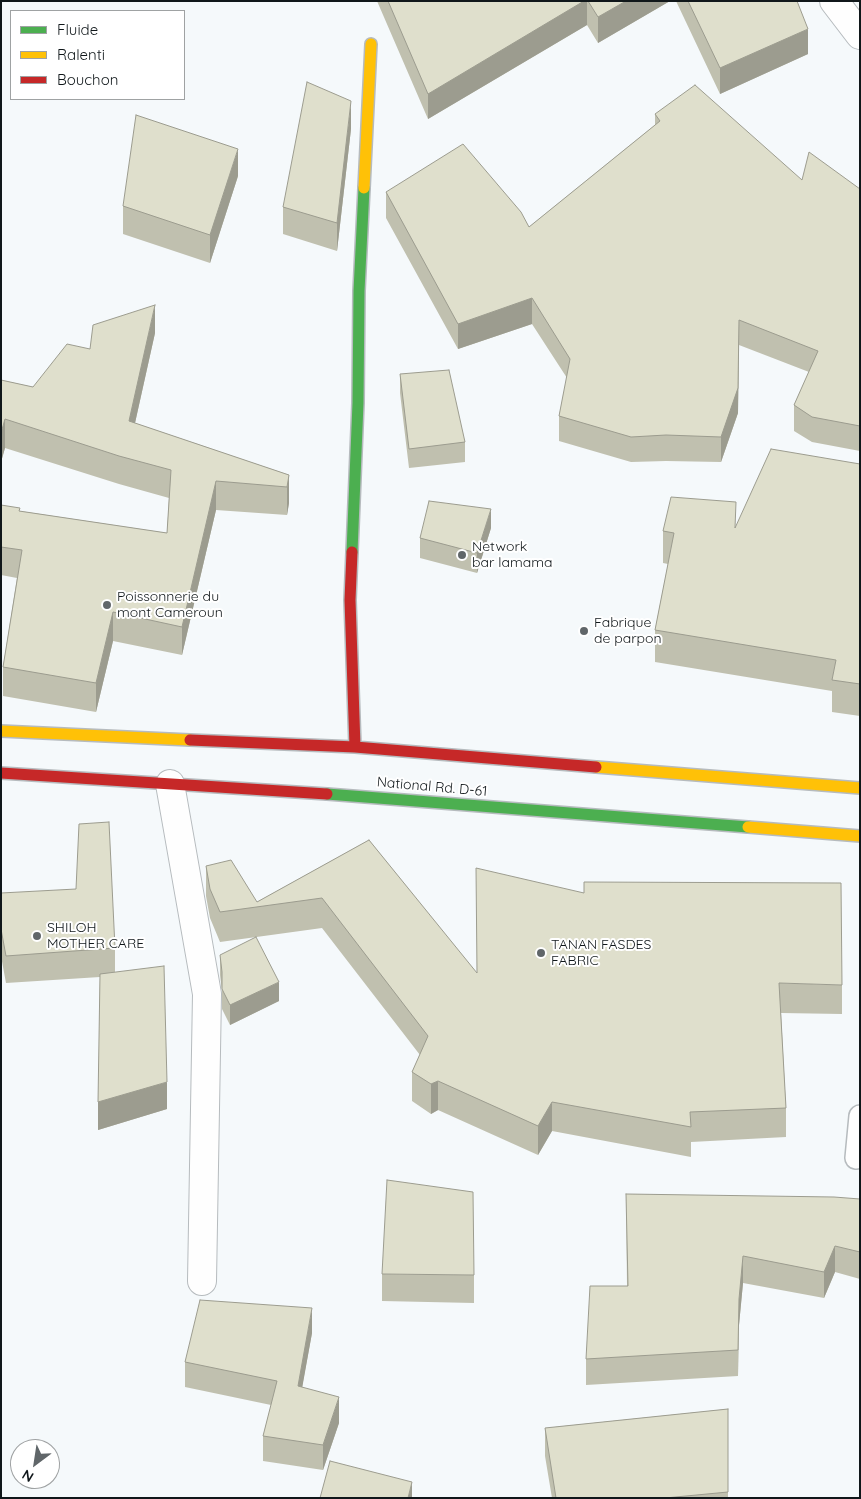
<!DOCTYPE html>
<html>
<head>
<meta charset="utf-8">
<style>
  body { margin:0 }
  #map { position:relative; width:861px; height:1499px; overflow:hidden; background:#f5f9fb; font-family:Quicksand,sans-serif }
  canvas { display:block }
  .frame { position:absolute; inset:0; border:2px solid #10171a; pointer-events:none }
  .legend { position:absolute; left:10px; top:10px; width:175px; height:90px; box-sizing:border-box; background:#fff; border:1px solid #9fa2a3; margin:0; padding:6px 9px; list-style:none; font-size:15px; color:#10171a }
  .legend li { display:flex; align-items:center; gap:10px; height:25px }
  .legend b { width:25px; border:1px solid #9fa2a3 }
  .north { position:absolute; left:10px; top:1439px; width:50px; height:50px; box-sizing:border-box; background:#fff; border:1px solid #9fa2a3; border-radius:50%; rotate:211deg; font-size:14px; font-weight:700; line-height:20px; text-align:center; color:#10171a }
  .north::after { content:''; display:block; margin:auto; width:18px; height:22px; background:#606669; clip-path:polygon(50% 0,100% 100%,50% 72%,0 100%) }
</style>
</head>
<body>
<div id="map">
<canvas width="861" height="1499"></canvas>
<div class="frame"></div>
<ul class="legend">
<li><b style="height:6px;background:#4caf50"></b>Fluide</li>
<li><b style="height:6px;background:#ffc107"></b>Ralenti</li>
<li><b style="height:6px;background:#c62828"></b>Bouchon</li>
</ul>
<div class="north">N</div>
</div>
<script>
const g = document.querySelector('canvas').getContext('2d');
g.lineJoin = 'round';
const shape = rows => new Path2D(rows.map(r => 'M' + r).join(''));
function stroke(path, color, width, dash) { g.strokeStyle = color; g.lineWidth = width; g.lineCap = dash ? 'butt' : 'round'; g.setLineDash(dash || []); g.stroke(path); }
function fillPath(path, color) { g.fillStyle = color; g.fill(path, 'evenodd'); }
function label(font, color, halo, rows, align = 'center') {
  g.font = font + ' Quicksand,sans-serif'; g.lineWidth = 4; g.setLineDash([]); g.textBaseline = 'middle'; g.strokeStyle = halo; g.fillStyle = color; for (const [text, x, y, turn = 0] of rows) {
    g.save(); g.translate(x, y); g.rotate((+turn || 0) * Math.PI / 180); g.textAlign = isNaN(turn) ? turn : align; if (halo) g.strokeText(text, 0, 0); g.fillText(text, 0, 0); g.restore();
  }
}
const lane = shape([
  [856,1158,860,1116]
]);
const street = shape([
  [834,1,860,35],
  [170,784,207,994,202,1281]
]);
const fast = shape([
  [352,552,358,403,359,291,364,188],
  [327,794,748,827]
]);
const slow = shape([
  [364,188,371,44],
  [1,731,190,740],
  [596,767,860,788],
  [748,827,860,836]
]);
const jam = shape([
  [352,552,350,600,355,747],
  [190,740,355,747,596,767],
  [1,773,327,794]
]);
stroke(lane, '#b6bbbe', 24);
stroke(street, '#b6bbbe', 30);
stroke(fast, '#b6bbbe', 14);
stroke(slow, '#b6bbbe', 14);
stroke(jam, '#b6bbbe', 14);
stroke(lane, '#fefefe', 21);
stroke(street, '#fefefe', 28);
stroke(fast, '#4caf50', 11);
stroke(slow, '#ffc107', 11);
stroke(jam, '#c62828', 11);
fillPath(shape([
  [377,1,670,1,598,43,587,25,428,119],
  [676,1,797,1,808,54,720,94],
  [655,114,802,180,860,189,860,451,812,442,794,431,794,405,809,372,739,345,738,413,721,462,666,461,631,462,559,441,559,416,567,378,532,324,458,349,386,218,386,192,529,227,655,125],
  [351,129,337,251,283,234,283,207],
  [238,176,210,263,123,234,123,206],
  [155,333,135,423,289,475,289,503,287,515,216,510,182,655,113,641,96,712,3,696,3,667,17,578,1,575,1,505,20,511,167,533,169,498,119,484,5,448,1,462,1,380,33,387,90,349],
  [400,374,465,442,465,462,409,468,400,393],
  [860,464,860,716,832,712,832,691,655,662,655,630,668,564,663,563,663,531,736,527],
  [491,528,477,573,420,558,420,538],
  [369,840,476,973,842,985,842,1014,781,1013,786,1108,786,1137,691,1142,691,1157,552,1131,538,1155,438,1110,431,1114,412,1101,412,1072,420,1055,322,928,220,942,210,918,206,896,206,866,257,902],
  [1,893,115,948,115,972,167,1109,98,1130,100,977,6,983,1,956],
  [220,955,279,1001,230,1025,222,1009,222,991,220,975],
  [626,1194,860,1199,860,1279,835,1272,824,1298,743,1283,739,1325,738,1376,586,1385,586,1359,627,1286],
  [382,1274,474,1275,474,1303,382,1301],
  [312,1333,302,1387,339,1423,323,1470,263,1461,263,1436,271,1405,185,1387,185,1362],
  [728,1409,728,1498,552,1498,545,1456,545,1428]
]), '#c0c0af');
fillPath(shape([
  [584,1,587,1,587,25,428,119,428,94],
  [626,1,670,1,598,43,598,17],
  [808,29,808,54,720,94,720,68],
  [351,101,351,129,337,251,337,223],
  [238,149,238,176,210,263,210,235],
  [532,298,532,324,458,349,458,324],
  [155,305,155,333,129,450,129,421],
  [739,320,738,413,721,462,721,437],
  [5,419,5,448,1,462,1,433],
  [289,475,289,503,287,515,287,487],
  [216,481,216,510,182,655,182,627],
  [491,509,491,528,477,573,477,553],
  [113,612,113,641,96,712,96,683],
  [279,982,279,1001,230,1025,230,1005],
  [438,1081,438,1110,431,1114,431,1084],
  [167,1082,167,1109,98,1130,98,1102],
  [552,1102,552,1131,538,1155,538,1126],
  [835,1246,835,1272,824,1298,824,1272],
  [743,1256,743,1283,739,1325,738,1376,739,1299],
  [312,1308,312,1333,298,1411,298,1386],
  [339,1397,339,1423,323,1470,323,1445],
  [412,1482,412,1498,408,1498]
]), '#9c9c8f');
const building = shape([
  [388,1,584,1,428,94,388,1],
  [588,1,626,1,598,17,588,1],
  [688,1,797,1,808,29,720,68,688,1],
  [307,82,351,101,337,223,283,207,307,82],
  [695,85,802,180,809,152,860,189,860,426,812,417,794,405,818,351,739,320,738,388,721,437,666,435,631,437,559,416,570,359,532,298,458,324,386,192,463,144,521,212,529,227,660,121,655,114,695,85],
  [136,115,238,149,210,235,123,206,136,115],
  [155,305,129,421,289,475,287,487,216,481,182,627,113,612,96,683,3,667,22,550,1,547,1,505,20,508,19,511,167,533,171,470,119,456,5,419,1,433,1,380,33,387,67,344,90,349,93,325,155,305],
  [449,370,465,442,409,449,400,374,449,370],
  [771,449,860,464,860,684,832,680,836,660,655,630,674,533,663,531,671,497,736,502,735,528,771,449],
  [429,501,491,509,477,553,420,538,429,501],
  [109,822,115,948,6,956,1,929,1,893,76,889,79,824,109,822],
  [369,840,477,973,476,868,584,893,584,882,841,883,842,985,779,983,786,1108,690,1112,691,1127,552,1102,538,1126,438,1081,431,1084,412,1072,428,1036,322,898,220,912,210,889,206,866,231,860,257,902,369,840],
  [256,937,279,982,230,1005,222,989,222,972,220,955,256,937],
  [164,966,167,1082,98,1102,100,974,164,966],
  [387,1180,473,1192,474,1275,382,1274,387,1180],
  [626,1194,834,1197,860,1199,860,1252,835,1246,824,1272,743,1256,739,1299,738,1350,586,1359,590,1286,628,1286,626,1194],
  [200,1300,312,1308,298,1386,339,1397,323,1445,263,1436,277,1381,185,1362,200,1300],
  [728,1409,728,1492,665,1498,556,1498,545,1428,728,1409],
  [330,1461,412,1482,408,1498,320,1498,330,1461]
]);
fillPath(building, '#dfdfcc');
stroke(building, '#9c9c8f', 1);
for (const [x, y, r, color] of [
  [462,555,5,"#606669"],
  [107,605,5,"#606669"],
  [584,631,5,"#606669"],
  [37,936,5,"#606669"],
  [541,953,5,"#606669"]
]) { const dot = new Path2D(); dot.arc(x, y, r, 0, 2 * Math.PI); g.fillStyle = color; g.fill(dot); stroke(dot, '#fff', 2); }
label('14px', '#10171a', '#fff', [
  ["Network",472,547],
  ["bar lamama",472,563],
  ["Poissonnerie du",117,597],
  ["mont Cameroun",117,613],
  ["Fabrique",594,623],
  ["de parpon",594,639],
  ["SHILOH",47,928],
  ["MOTHER CARE",47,944],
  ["TANAN FASDES",551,945],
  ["FABRIC",551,961]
], 'left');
label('14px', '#10171a', '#fff', [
  ["National Rd. D-61",432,787,5]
]);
</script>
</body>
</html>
